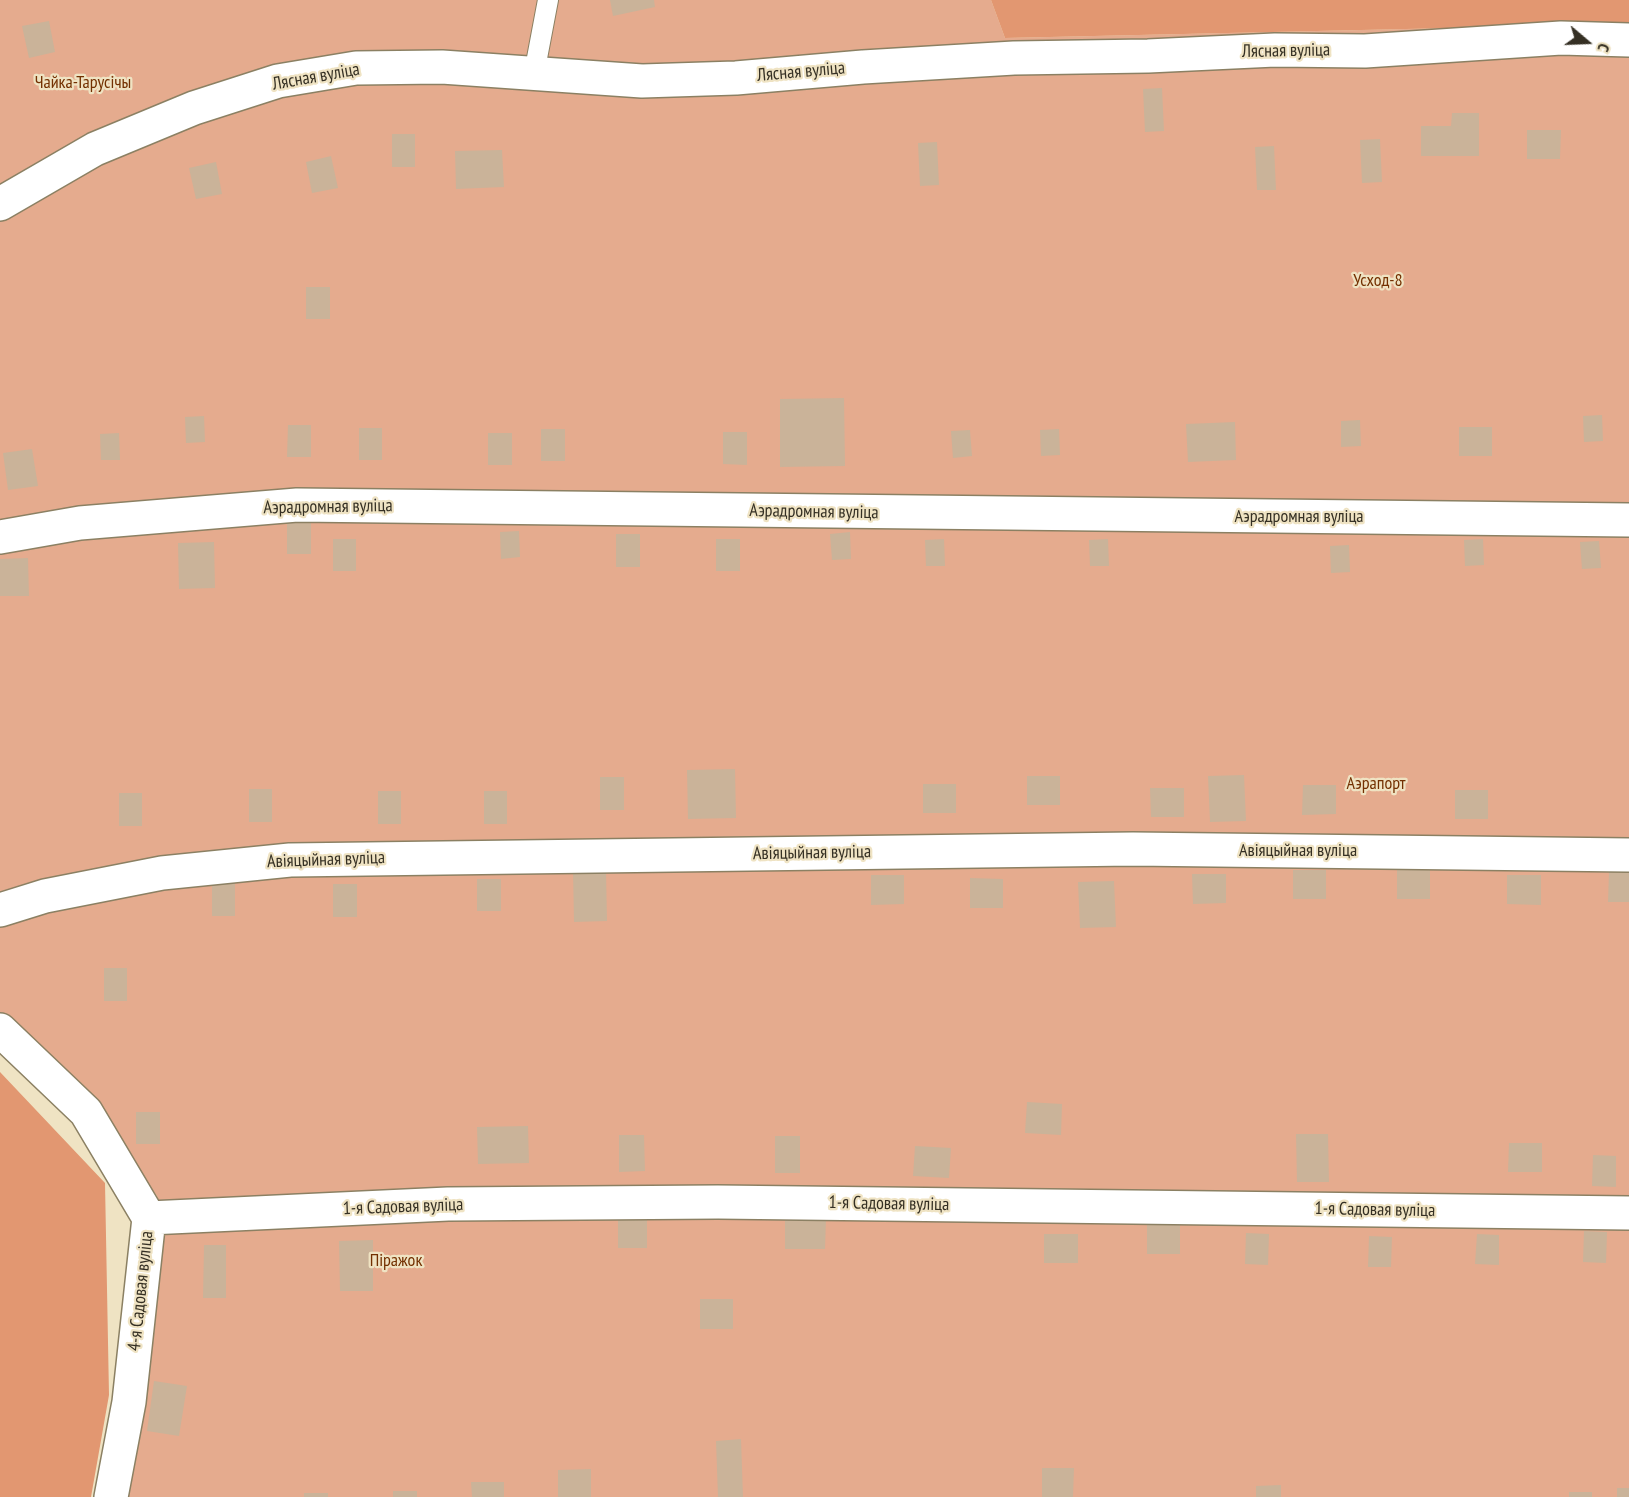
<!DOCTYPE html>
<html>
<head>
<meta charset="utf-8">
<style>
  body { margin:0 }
  #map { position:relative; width:1629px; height:1497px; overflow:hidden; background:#efe3c3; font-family:"PT Sans Narrow",sans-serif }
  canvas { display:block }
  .north { position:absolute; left:1557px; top:12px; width:60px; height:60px; -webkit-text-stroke:4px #efe3c3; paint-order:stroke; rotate:109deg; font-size:16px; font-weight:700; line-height:24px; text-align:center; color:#353024 }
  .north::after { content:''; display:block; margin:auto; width:21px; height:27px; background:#353024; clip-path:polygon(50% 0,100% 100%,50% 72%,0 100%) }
</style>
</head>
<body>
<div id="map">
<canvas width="1629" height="1497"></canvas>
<div class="north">С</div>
</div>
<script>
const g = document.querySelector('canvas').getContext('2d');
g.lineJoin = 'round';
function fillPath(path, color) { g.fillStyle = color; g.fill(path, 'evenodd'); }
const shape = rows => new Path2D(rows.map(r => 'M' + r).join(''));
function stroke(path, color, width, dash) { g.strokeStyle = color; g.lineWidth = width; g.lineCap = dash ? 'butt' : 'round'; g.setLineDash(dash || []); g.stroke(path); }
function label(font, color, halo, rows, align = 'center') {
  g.font = font + ' "PT Sans Narrow",sans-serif'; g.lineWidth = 4.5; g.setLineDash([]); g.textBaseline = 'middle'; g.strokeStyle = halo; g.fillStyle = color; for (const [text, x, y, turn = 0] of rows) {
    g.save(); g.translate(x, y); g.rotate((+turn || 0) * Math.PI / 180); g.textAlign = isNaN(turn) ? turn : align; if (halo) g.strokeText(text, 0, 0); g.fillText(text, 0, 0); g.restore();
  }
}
fillPath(shape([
  [0,0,991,0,1005,38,1629,24,1629,1497,125,1497,162,1230,157,1196,85,1100,0,1015]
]), '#e5ab8e');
fillPath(shape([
  [991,0,1629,0,1629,24,1005,38],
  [0,1072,105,1183,109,1395,91,1497,0,1497]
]), '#e29771');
fillPath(shape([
  [610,0,654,0,655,7,613,16],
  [49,21,55,52,29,58,22,26],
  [1162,88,1164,131,1145,132,1143,89],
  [1452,113,1479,113,1479,156,1421,156,1421,126,1451,126],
  [1527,130,1561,130,1560,159,1527,159],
  [392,134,415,134,415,167,392,167],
  [1380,139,1382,182,1362,183,1360,140],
  [937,142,939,185,920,186,918,143],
  [1274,146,1276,190,1257,190,1255,147],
  [502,150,504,187,456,189,455,151],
  [331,156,338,188,312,193,306,162],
  [216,162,222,194,196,199,189,168],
  [306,287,330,287,330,319,306,319],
  [844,398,845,466,780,467,780,399],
  [1602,415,1603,441,1584,442,1583,416],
  [204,416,205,442,186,443,185,417],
  [1360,420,1361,446,1341,447,1341,421],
  [1235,422,1236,460,1188,462,1186,424],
  [288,425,311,425,311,457,287,457],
  [1459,427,1492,427,1492,456,1459,456],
  [359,428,382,428,382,460,359,460],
  [541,429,565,429,565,461,541,461],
  [1059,429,1060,455,1041,456,1040,430],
  [970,430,972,456,953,458,951,431],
  [723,432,747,432,747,465,723,464],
  [119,433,120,460,101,460,100,434],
  [488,433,512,433,512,465,488,465],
  [32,449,38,486,8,490,3,453],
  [287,522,311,522,311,554,287,554],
  [519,531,520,557,501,559,500,532],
  [850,532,851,559,832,560,830,534],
  [616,534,640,534,640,567,616,567],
  [333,539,356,539,356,571,333,571],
  [716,539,740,539,740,571,716,571],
  [944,539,945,566,926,566,925,540],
  [1108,539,1109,566,1090,566,1089,540],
  [1483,539,1484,565,1465,566,1464,540],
  [1599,541,1601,568,1582,569,1580,542],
  [214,542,215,588,179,589,178,543],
  [1349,545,1350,572,1331,573,1330,546],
  [28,558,29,596,0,596,0,559],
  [735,769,736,818,688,819,687,770],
  [1244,775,1246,821,1210,822,1208,776],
  [1027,776,1060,776,1060,805,1027,805],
  [600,777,624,777,624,810,600,810],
  [923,784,956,784,956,813,923,813],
  [1303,785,1336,785,1336,814,1302,815],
  [1150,788,1184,788,1184,817,1151,817],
  [249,789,272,789,272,822,249,822],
  [1455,790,1488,790,1488,819,1455,819],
  [378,791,401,791,401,824,378,824],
  [484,791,507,791,507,824,484,824],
  [119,793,142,793,142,826,119,826],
  [1293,870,1326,870,1326,899,1293,899],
  [1397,870,1430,870,1430,899,1397,899],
  [573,871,606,871,607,921,574,922],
  [1609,872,1629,872,1629,902,1608,902],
  [1192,874,1226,874,1226,903,1193,904],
  [871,875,904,875,904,904,871,905],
  [1507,875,1541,875,1541,905,1507,904],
  [970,878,1003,879,1003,908,970,908],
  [477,879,501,879,501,911,477,911],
  [1114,881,1116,927,1080,928,1078,882],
  [212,883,235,884,235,916,212,916],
  [333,884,357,884,357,917,333,917],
  [104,968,127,968,127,1001,104,1001],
  [1027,1102,1062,1104,1061,1135,1025,1133],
  [136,1112,160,1112,160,1144,136,1144],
  [528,1126,529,1163,478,1164,477,1127],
  [1296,1134,1328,1134,1329,1182,1297,1182],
  [619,1135,644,1135,645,1171,619,1172],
  [775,1136,800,1136,800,1173,775,1173],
  [1509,1143,1542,1143,1542,1172,1508,1172],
  [915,1146,951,1148,949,1178,913,1176],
  [1593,1155,1616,1156,1616,1187,1592,1186],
  [647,1214,647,1248,618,1248,618,1215],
  [785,1219,826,1219,825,1249,785,1249],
  [1147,1225,1180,1225,1180,1254,1147,1254],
  [1584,1231,1607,1232,1606,1263,1583,1262],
  [1246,1233,1269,1234,1268,1265,1245,1264],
  [1044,1234,1078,1234,1078,1263,1044,1263],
  [1477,1234,1499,1235,1499,1265,1475,1264],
  [1369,1236,1392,1237,1391,1267,1368,1267],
  [373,1240,373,1291,340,1291,339,1241],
  [204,1245,226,1245,226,1298,203,1298],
  [700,1299,733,1299,733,1329,700,1329],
  [154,1381,187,1386,179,1436,147,1431],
  [741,1439,743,1497,718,1497,716,1441],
  [1042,1468,1074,1468,1073,1497,1042,1497],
  [591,1469,591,1497,558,1497,558,1470],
  [471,1482,504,1482,504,1497,472,1497],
  [1281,1485,1281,1497,1256,1497,1256,1486],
  [1617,1488,1629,1488,1629,1497,1617,1497],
  [393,1491,417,1491,417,1497,393,1497],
  [1569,1492,1592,1492,1592,1497,1569,1497],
  [304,1493,328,1493,328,1497,304,1497]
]), '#cab399');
const lane = shape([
  [534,74,548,0]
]);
const street = shape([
  [0,204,95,149,194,108,278,81,356,68,442,67,642,81,736,78,863,67,1014,58,1148,56,1275,50,1365,51,1561,38,1629,40],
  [0,537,80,523,297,505,1629,520],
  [0,910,45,896,162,873,290,860,1133,849,1629,855],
  [0,1030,86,1112,149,1218,129,1402,111,1497],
  [149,1218,448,1204,718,1202,1629,1213]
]);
stroke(lane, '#8b8063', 22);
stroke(street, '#8b8063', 36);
stroke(lane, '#fff', 20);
stroke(street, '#fff', 33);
label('18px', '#353024', '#efe3c3', [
  ["Лясная вуліца",1286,51,-1],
  ["Лясная вуліца",801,72,-5],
  ["Лясная вуліца",316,77,-10],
  ["Аэрадромная вуліца",328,507,-1],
  ["Аэрадромная вуліца",814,512,1],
  ["Аэрадромная вуліца",1299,517],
  ["Авіяцыйная вуліца",1298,851],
  ["Авіяцыйная вуліца",812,853,-1],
  ["Авіяцыйная вуліца",326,860,-2],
  ["1-я Садовая вуліца",889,1204,1],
  ["1-я Садовая вуліца",403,1207,-2],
  ["1-я Садовая вуліца",1375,1210,1],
  ["4-я Садовая вуліца",141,1291,-84]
]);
label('18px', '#733001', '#efe3c3', [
  ["Чайка-Тарусічы",83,83],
  ["Усход-8",1378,281],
  ["Аэрапорт",1376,784],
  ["Піражок",396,1261]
]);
</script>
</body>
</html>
